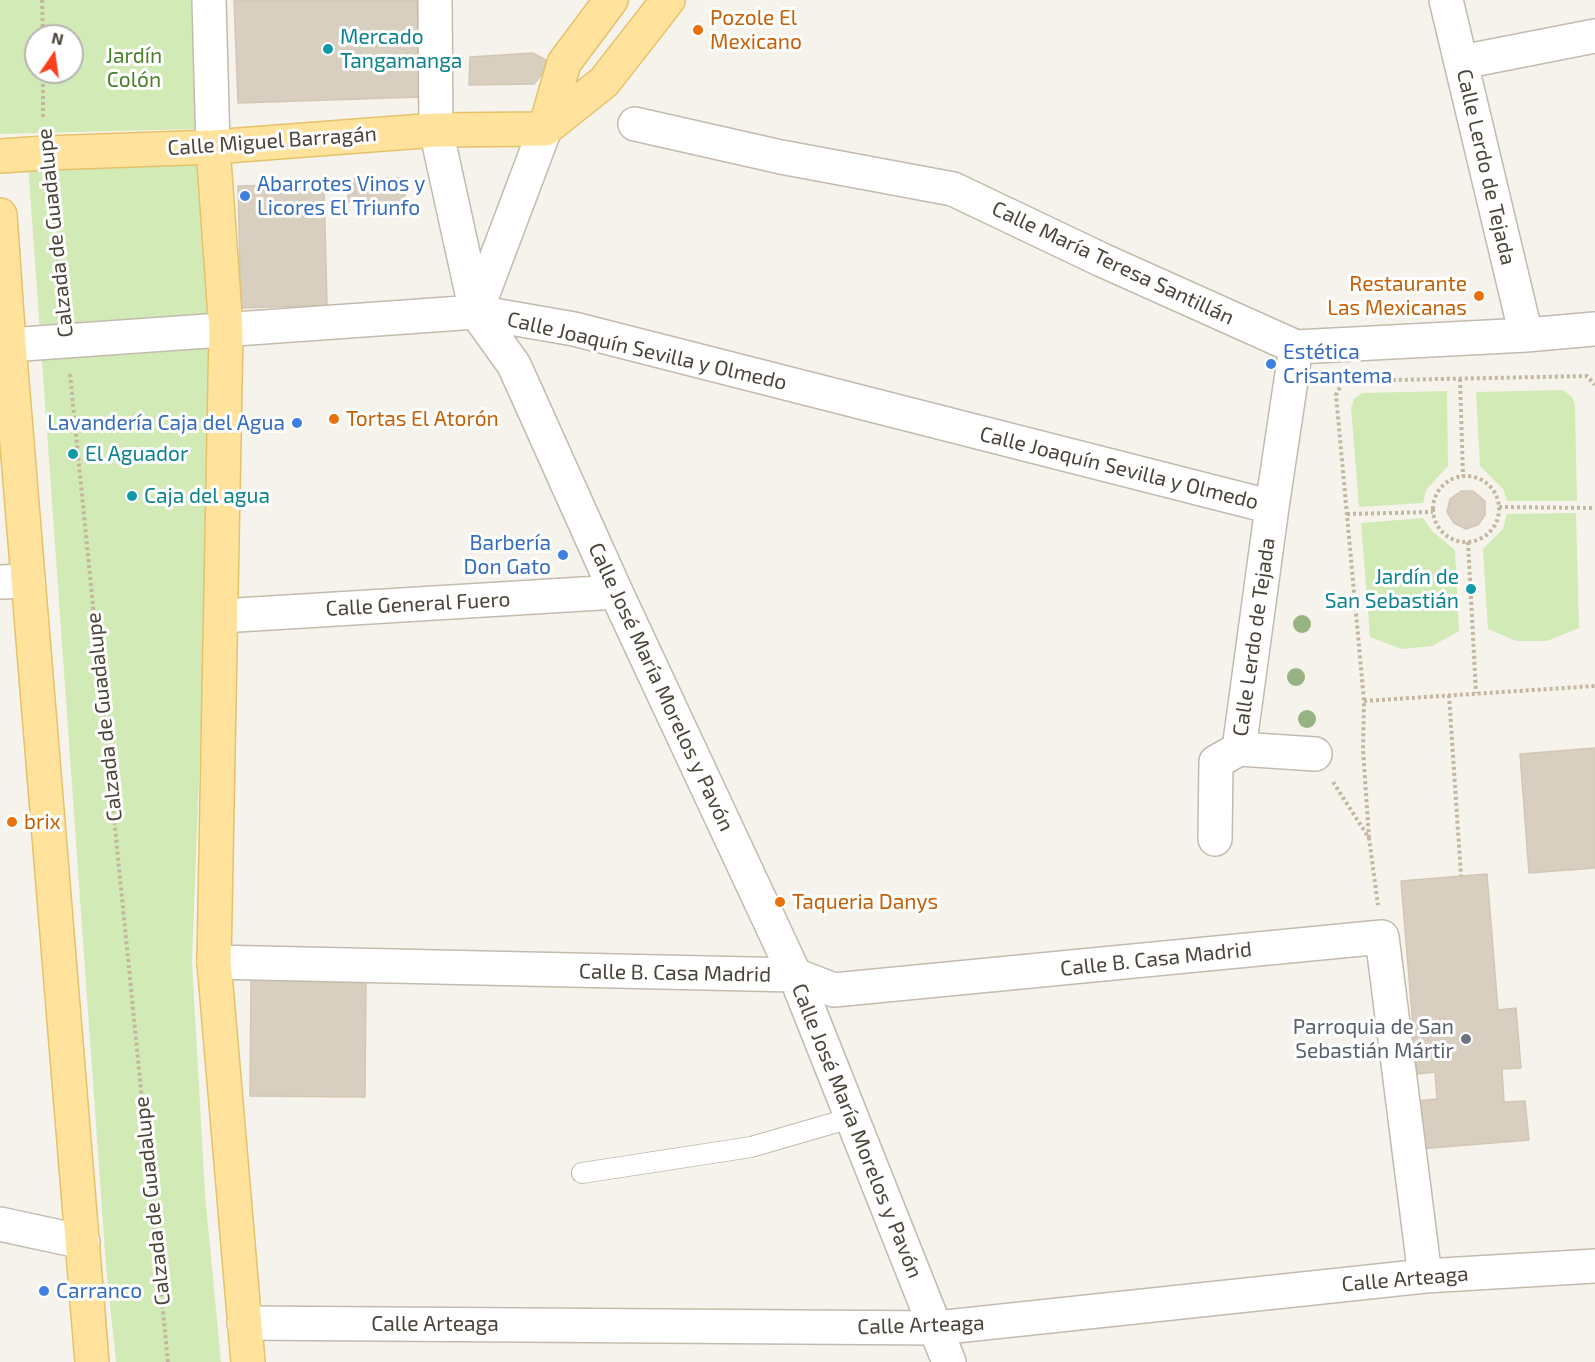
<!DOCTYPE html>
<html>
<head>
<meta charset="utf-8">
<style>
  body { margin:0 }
  #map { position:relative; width:1595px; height:1362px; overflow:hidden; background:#f6f3ec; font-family:"Exo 2",sans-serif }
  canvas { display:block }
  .north { position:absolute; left:24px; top:24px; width:60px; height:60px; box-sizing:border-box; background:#fff; border:2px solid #b7b4b0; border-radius:50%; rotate:13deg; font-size:16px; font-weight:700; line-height:24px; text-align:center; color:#4b4439 }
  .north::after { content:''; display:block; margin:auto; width:21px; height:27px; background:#fc3f1d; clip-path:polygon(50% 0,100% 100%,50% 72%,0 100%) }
</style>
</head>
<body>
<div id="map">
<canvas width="1595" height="1362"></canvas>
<div class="north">N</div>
</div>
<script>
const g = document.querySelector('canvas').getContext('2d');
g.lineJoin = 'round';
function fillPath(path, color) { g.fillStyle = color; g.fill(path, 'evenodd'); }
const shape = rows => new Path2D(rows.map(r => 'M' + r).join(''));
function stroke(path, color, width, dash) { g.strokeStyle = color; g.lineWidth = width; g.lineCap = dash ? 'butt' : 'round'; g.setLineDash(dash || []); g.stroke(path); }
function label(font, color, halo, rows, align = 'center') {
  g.font = font + ' "Exo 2",sans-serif'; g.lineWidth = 6; g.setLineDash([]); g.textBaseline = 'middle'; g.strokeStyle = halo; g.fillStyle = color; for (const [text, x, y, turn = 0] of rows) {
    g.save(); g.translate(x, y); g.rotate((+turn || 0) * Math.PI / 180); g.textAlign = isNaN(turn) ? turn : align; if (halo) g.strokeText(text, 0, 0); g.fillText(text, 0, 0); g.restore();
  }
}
fillPath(shape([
  [0,0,194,0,198,129,0,134],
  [36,36,72,36,72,72,36,72],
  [197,155,216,331,192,961,205,1194,221,1362,116,1362,106,1266,28,163],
  [1563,390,1572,397,1575,405,1577,501,1507,501,1503,489,1480,466,1476,392],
  [1447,391,1448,466,1426,490,1423,503,1359,507,1351,408,1354,399,1362,393],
  [1576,513,1579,628,1547,641,1516,641,1488,629,1483,549,1503,529,1507,514],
  [1423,518,1433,532,1455,550,1459,631,1432,646,1401,649,1370,637,1361,523]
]), '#d2eab5');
const building = shape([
  [234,0,417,0,421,97,238,103,234,0],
  [533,53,551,63,534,84,469,85,470,57,533,53],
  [405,178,405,202,348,202,348,179,405,178],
  [324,184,327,305,241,308,238,186,324,184],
  [1461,491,1473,491,1485,501,1485,515,1478,525,1466,529,1454,523,1447,512,1450,499,1461,491],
  [1595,748,1595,868,1529,873,1520,754,1595,748],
  [1487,874,1498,1010,1516,1008,1521,1068,1502,1069,1504,1102,1525,1101,1529,1140,1419,1149,1416,1101,1437,1099,1435,1072,1417,1074,1401,881,1487,874],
  [251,978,366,979,365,1097,250,1096,251,978]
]);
fillPath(building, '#d8cfc1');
stroke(building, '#d3c7b4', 1.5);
const service = shape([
  [582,1173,751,1147,851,1118]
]);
const minor = shape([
  [209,0,213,147],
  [435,0,436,130,476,312,514,365,616,592,795,975,949,1362],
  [1446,0,1526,335],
  [1462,62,1595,36],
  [635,124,781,157,953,189,1102,260,1296,347,1526,335,1595,329],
  [476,312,545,129],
  [9,345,476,312,574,329,1272,507],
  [0,582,28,581],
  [221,616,616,592],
  [1239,749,1272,507,1296,347],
  [1239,749,1315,754],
  [1215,839,1216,762,1239,749],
  [214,962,795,975,834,990,1382,937,1425,1276],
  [0,1224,83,1242],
  [244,1323,937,1328,1425,1276,1595,1266]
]);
const primary = shape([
  [545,129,604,82,668,0],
  [545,129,564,63,611,0],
  [213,147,226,330,214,962,248,1362],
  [0,156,46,153,213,147,436,130,545,129],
  [0,215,9,345,92,1362]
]);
stroke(service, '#c2bbae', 22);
stroke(minor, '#c2bbae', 36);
stroke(primary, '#e6c16a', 36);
stroke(shape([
  [42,0,43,36],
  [43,72,43,119],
  [51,186,63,307],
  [70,374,168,1362],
  [1460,379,1463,476],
  '1433 509a33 33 0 1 1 66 0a33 33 0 1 1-66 0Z',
  [1499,507,1595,508],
  [1347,514,1433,512],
  [1468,542,1476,693],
  [1449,695,1461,876],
  [1364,701,1595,686],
  [1333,782,1369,838,1378,905],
  [1369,838,1363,749,1364,701,1336,395,1343,381,1587,376,1595,385]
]), '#c4b79f', 4, [3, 3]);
stroke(service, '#fff', 20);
stroke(minor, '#fff', 33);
stroke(primary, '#ffe39c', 33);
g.fillStyle = '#97b381';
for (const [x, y] of [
  [1302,624],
  [1296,677],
  [1307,719]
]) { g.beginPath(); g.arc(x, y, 9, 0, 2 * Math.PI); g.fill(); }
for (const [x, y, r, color] of [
  [698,30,6,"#e8710a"],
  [328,49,6,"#0f9aa8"],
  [245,196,6,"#3f7fe0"],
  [1479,296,6,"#e8710a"],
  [1271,364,6,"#3f7fe0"],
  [334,419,6,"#e8710a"],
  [297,423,6,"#3f7fe0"],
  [73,454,6,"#0f9aa8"],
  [132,496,6,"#0f9aa8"],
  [563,555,6,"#3f7fe0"],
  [1471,589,6,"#0f9aa8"],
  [12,822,6,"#e8710a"],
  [780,902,6,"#e8710a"],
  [1466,1039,6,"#6b7280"],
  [44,1291,6,"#3f7fe0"]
]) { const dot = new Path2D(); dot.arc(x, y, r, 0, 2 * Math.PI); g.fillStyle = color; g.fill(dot); stroke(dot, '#fff', 2); }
label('21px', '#c56008', '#fff', [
  ["Pozole El",710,18],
  ["Mexicano",710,42],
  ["Restaurante",1467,284,"right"],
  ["Las Mexicanas",1467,308,"right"],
  ["Tortas El Atorón",346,419],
  ["brix",24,822],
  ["Taqueria Danys",792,902]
], 'left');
label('21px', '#0d838f', '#fff', [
  ["Mercado",340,37],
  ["Tangamanga",340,61],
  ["El Aguador",85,454],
  ["Caja del agua",144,496],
  ["Jardín de",1459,577,"right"],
  ["San Sebastián",1459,601,"right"]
], 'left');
label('21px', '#4a7f2a', '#fff', [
  ["Jardín",134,56],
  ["Colón",134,80]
]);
label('21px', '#4b4439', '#fff', [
  ["Calle Miguel Barragán",272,141,-4],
  ["Calle Lerdo de Tejada",1486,167,77],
  ["Calzada de Guadalupe",55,233,-96],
  ["Calle María Teresa Santillán",1113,263,25],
  ["Calle Joaquín Sevilla y Olmedo",647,351,13],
  ["Calle Joaquín Sevilla y Olmedo",1119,468,14],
  ["Calle General Fuero",418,604,-3],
  ["Calle Lerdo de Tejada",1254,637,-82],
  ["Calle José María Morelos y Pavón",661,687,65],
  ["Calzada de Guadalupe",104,717,-96],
  ["Calle B. Casa Madrid",1156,959,-6],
  ["Calle B. Casa Madrid",675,973,1],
  ["Calle José María Morelos y Pavón",857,1131,68],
  ["Calzada de Guadalupe",152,1201,-96],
  ["Calle Arteaga",1405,1279,-5],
  ["Calle Arteaga",435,1324],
  ["Calle Arteaga",921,1325,-2]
]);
label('21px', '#366cbe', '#fff', [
  ["Abarrotes Vinos y",257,184],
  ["Licores El Triunfo",257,208],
  ["Estética",1283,352],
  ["Crisantema",1283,376],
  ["Lavandería Caja del Agua",285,423,"right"],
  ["Barbería",551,543,"right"],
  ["Don Gato",551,567,"right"],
  ["Carranco",56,1291]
], 'left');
label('21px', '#5b616d', '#fff', [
  ["Parroquia de San",1454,1027],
  ["Sebastián Mártir",1454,1051]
], 'right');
</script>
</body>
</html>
